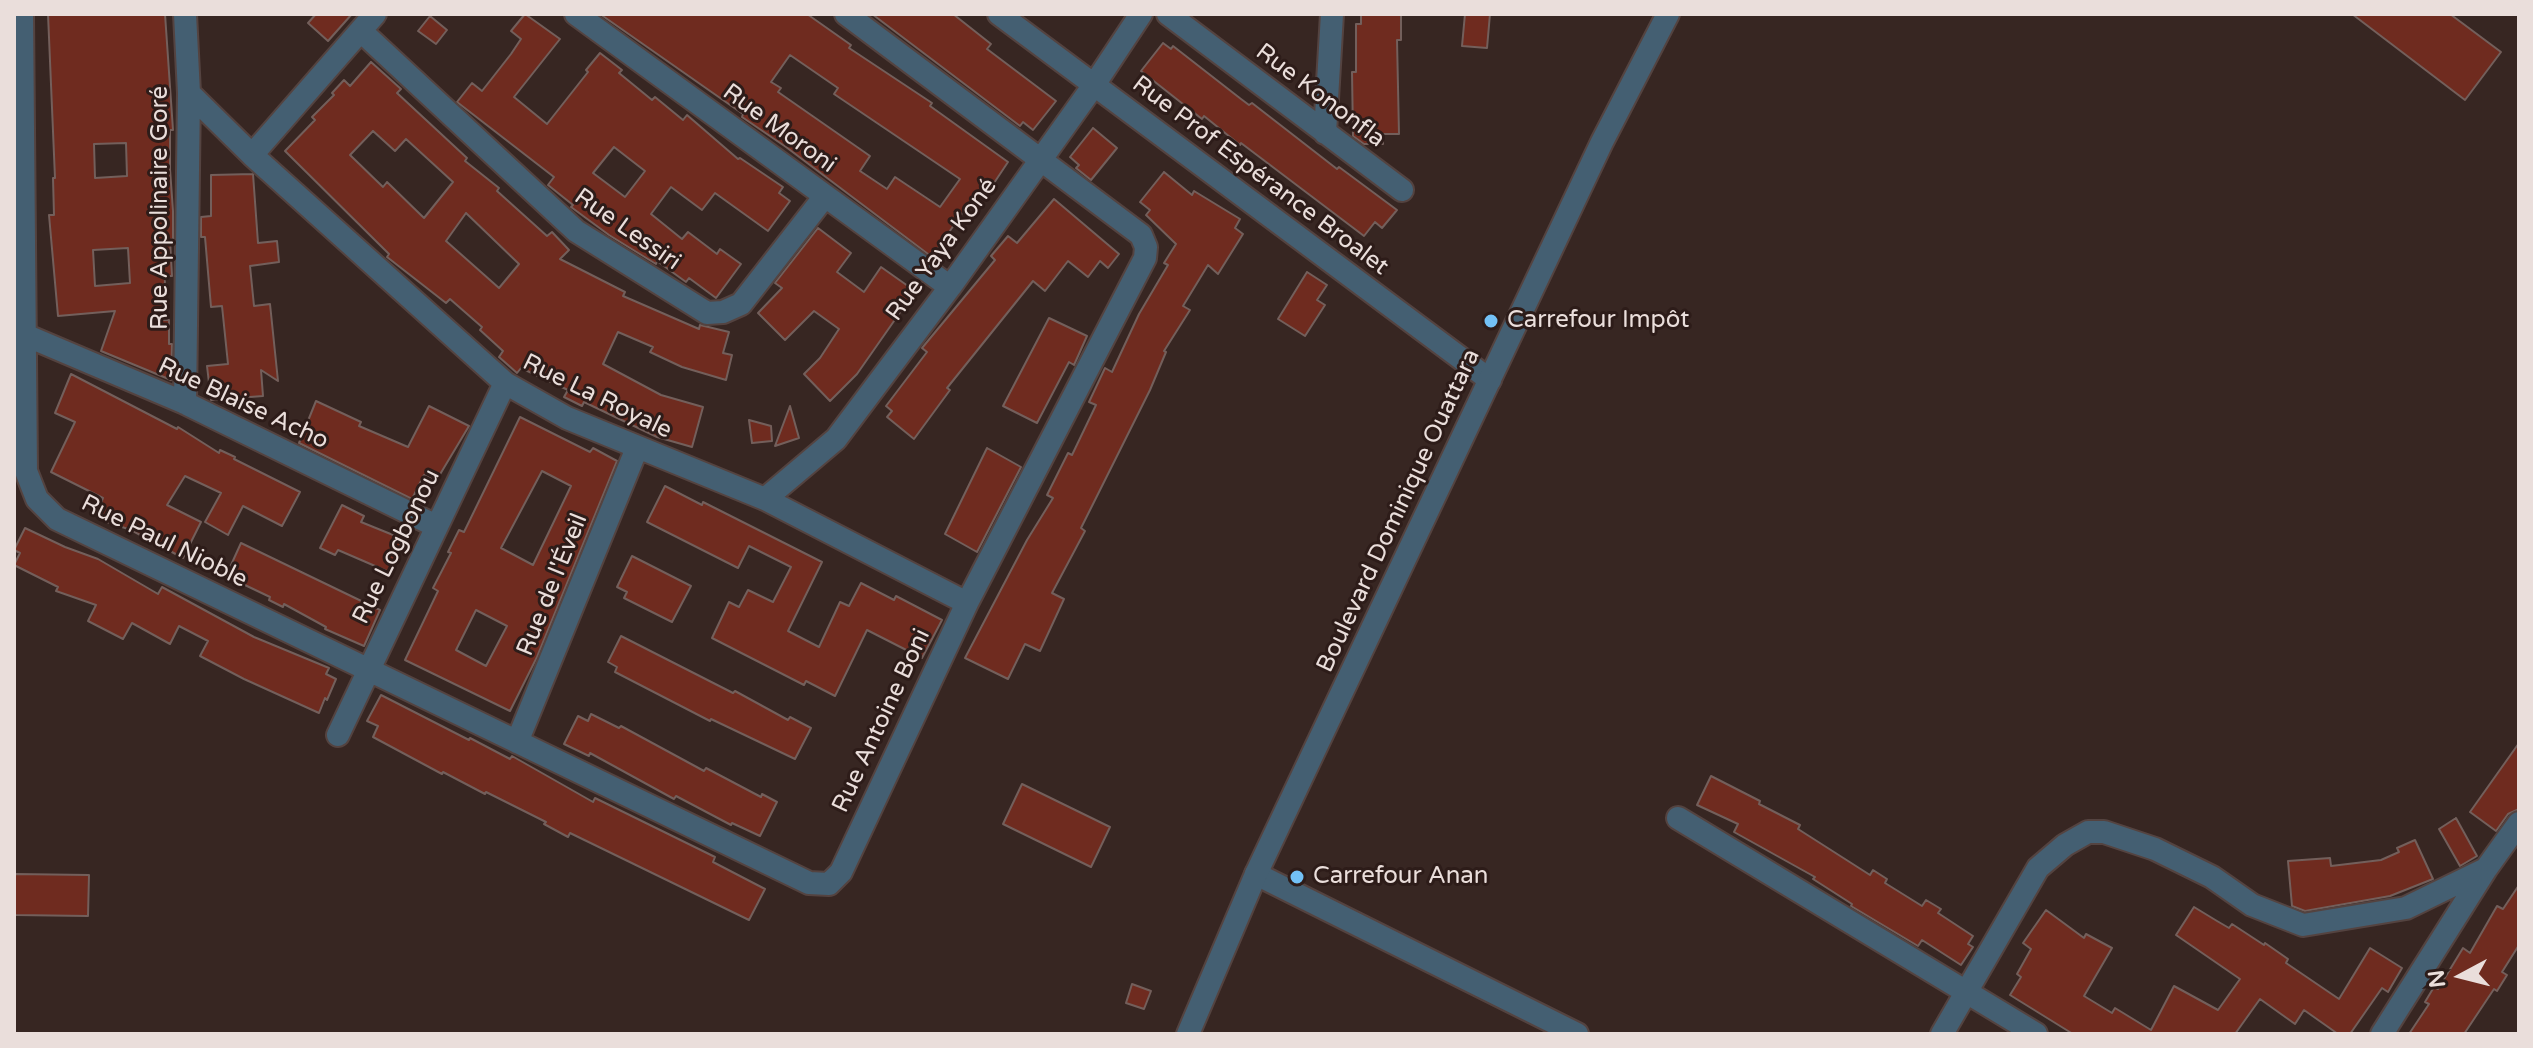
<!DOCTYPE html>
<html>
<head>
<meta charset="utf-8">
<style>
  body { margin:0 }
  #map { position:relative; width:2533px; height:1048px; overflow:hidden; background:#372622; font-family:"Varela Round",sans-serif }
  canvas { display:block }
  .frame { position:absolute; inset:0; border:16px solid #eadedb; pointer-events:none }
  .north { position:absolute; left:2421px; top:936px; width:80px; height:80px; -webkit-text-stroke:6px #2d1c19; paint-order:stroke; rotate:263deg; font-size:22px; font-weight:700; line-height:32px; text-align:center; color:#eadedb }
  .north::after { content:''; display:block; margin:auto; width:28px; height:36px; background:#eadedb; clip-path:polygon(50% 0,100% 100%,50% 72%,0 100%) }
</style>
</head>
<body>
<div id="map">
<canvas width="2533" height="1048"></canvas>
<div class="frame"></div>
<div class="north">N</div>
</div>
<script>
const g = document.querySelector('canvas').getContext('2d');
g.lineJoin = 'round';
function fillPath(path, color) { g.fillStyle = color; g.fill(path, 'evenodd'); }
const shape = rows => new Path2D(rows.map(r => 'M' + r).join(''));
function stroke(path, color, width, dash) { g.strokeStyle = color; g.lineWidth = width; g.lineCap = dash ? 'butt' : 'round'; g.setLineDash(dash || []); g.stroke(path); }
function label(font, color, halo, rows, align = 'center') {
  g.font = font + ' "Varela Round",sans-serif'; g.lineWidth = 6; g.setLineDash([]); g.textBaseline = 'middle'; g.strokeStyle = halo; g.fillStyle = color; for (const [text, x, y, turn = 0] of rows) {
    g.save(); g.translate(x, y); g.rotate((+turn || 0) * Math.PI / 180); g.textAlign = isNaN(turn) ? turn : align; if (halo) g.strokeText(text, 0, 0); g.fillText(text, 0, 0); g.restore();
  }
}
const building = shape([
  [48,14,165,14,173,130,170,130,170,169,173,211,173,239,170,240,172,276,165,276,164,320,169,320,169,344,172,344,171,380,101,351,115,311,58,316,49,215,54,215,53,178,55,178,48,14],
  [126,143,127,176,95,178,94,144,126,143],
  [128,248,130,283,95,286,93,250,128,248],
  [316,14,352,14,328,41,308,23,316,14],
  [525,14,560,39,514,97,547,124,588,72,586,70,600,53,622,70,619,73,652,100,655,97,683,120,687,115,738,159,740,158,783,187,779,193,790,201,768,231,715,193,702,210,671,187,651,214,682,239,688,232,717,254,720,249,741,264,716,298,689,278,686,282,657,261,656,264,609,235,571,207,573,205,548,185,554,177,457,102,472,83,482,91,511,54,521,39,511,31,525,14],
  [614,147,645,171,625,197,593,173,614,147],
  [600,14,807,14,851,45,849,48,932,103,930,106,1008,162,984,198,976,193,932,257,786,147,742,117,743,114,600,14],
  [790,55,838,88,834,94,960,179,940,207,895,177,887,189,860,171,870,156,778,92,781,88,771,82,790,55],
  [872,14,953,14,991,44,987,49,1056,101,1033,130,1023,122,1020,126,872,14],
  [1361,14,1401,14,1401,40,1397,40,1399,134,1383,134,1383,144,1364,144,1353,136,1352,72,1356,72,1356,24,1361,24,1361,14],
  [1465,14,1490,14,1487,48,1462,46,1465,14],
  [2352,14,2450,14,2501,52,2465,100,2352,14],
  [430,16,447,30,436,44,418,31,430,16],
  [1163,43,1171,49,1173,46,1241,99,1249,105,1252,103,1337,169,1339,167,1397,210,1382,228,1375,222,1364,236,1241,143,1240,145,1204,116,1202,119,1141,71,1163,43],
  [371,62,401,89,397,93,467,158,465,161,499,188,497,191,547,236,552,232,569,250,560,259,625,292,623,296,699,329,700,325,729,332,723,353,732,355,726,380,682,367,650,352,653,347,618,332,603,364,661,395,703,407,692,447,657,437,584,402,582,406,564,397,568,390,521,368,517,373,499,357,503,351,480,330,482,327,450,299,446,303,387,257,389,254,285,151,315,120,312,117,334,95,332,93,344,80,350,86,371,62],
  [373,131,395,151,406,139,453,182,424,218,387,182,383,187,350,155,373,131],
  [466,213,519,264,499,288,446,241,466,213],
  [1093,128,1117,148,1091,180,1076,168,1079,165,1070,157,1093,128],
  [1164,172,1192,195,1194,191,1240,219,1235,228,1243,234,1218,274,1208,265,1183,306,1190,310,1164,351,1166,352,1150,390,1081,528,1085,531,1052,593,1064,599,1040,651,1025,644,1008,679,965,658,1027,540,1053,498,1047,495,1068,453,1072,455,1096,405,1089,402,1105,368,1112,372,1139,314,1168,265,1164,263,1176,244,1146,215,1150,210,1140,202,1164,172],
  [253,174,258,243,277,241,279,262,250,266,254,306,270,304,278,381,261,370,263,396,211,400,207,366,228,364,222,306,211,307,205,237,201,237,201,217,211,216,211,175,253,174],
  [1054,199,1119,254,1108,268,1100,261,1088,277,1068,261,1045,291,1033,281,947,388,950,390,914,439,887,417,892,411,886,406,927,352,922,348,995,260,991,256,1008,236,1017,243,1054,199],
  [818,228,851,253,837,272,864,292,881,267,915,291,857,374,830,401,804,374,820,358,839,329,814,311,785,340,758,313,782,288,775,283,818,228],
  [1307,272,1327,285,1317,300,1325,305,1305,336,1278,319,1307,272],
  [1049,318,1087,336,1074,365,1069,362,1037,423,1003,406,1049,318],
  [71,374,177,429,178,427,219,453,220,450,235,457,234,459,300,492,282,526,243,506,228,535,205,522,221,493,185,476,167,505,201,522,183,558,131,530,104,521,105,517,97,514,103,498,51,472,75,422,55,413,71,374],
  [316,401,361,422,359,426,408,447,429,406,469,426,436,481,424,475,412,499,299,443,316,401],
  [790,406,799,438,775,446,790,406],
  [520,417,590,452,593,448,617,461,537,657,510,711,405,660,438,591,433,588,451,553,448,552,459,530,464,532,520,417],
  [542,471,571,486,533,565,501,548,542,471],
  [476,610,507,626,486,666,456,650,476,610],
  [749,420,771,426,772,441,752,443,749,420],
  [987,448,1021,467,977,552,945,534,987,448],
  [665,486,702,505,703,502,822,562,788,631,819,647,840,602,849,606,861,583,894,600,896,596,942,620,922,658,867,630,835,696,806,681,804,685,712,638,729,602,739,607,748,590,773,602,791,567,749,546,738,568,647,522,665,486],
  [342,505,364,516,361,522,403,539,389,572,338,550,335,555,320,548,342,505],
  [25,528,65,547,98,559,158,594,162,587,254,637,329,668,326,674,336,679,327,700,325,698,319,713,244,679,200,656,208,641,179,626,170,644,132,623,123,639,88,621,96,605,56,591,58,587,14,565,20,553,14,550,25,528],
  [241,543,380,610,364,646,325,629,326,627,284,604,283,607,269,600,270,597,226,576,241,543],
  [632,556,691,586,672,622,624,598,627,592,617,587,632,556],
  [621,636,733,693,735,691,788,720,790,717,811,728,795,759,711,719,710,721,615,672,617,667,608,662,621,636],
  [381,695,469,740,470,738,510,759,512,756,593,802,595,798,715,857,713,862,765,889,749,920,570,833,568,837,544,824,546,822,486,792,485,794,443,772,442,774,373,737,378,726,367,721,381,695],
  [591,714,619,728,621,726,704,771,706,768,761,797,762,794,777,802,760,836,732,823,731,825,676,796,674,799,590,753,589,756,564,744,578,716,588,721,591,714],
  [2519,743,2519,809,2508,814,2496,831,2470,812,2519,743],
  [1711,776,1760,801,1759,804,1800,825,1798,829,1870,875,1873,870,1887,879,1885,883,1922,906,1926,900,1941,909,1938,913,1973,936,1968,944,1973,947,1961,965,1922,940,1918,946,1851,906,1852,904,1813,879,1815,877,1734,832,1738,824,1697,805,1711,776],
  [1022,784,1110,827,1091,867,1003,824,1022,784],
  [2456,818,2477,856,2460,866,2439,829,2456,818],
  [2415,840,2433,879,2390,896,2305,911,2292,906,2288,861,2330,858,2331,866,2381,860,2399,852,2397,848,2415,840],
  [15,874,89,875,88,916,15,915,15,874],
  [2519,885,2519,945,2502,972,2507,975,2497,991,2494,989,2464,1034,2409,1034,2429,1004,2425,1002,2434,987,2438,989,2463,948,2470,953,2497,906,2503,909,2519,885],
  [2194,907,2217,921,2229,928,2232,924,2264,945,2265,943,2288,959,2286,963,2339,999,2370,948,2402,968,2388,992,2382,988,2350,1034,2338,1034,2304,1010,2295,1024,2260,999,2235,1034,2073,1034,2010,995,2021,977,2017,974,2031,949,2023,943,2046,910,2084,938,2086,934,2112,948,2084,996,2112,1013,2115,1008,2151,1030,2174,986,2218,1010,2240,979,2176,935,2194,907],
  [1132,984,1151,991,1144,1009,1126,1003,1132,984]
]);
fillPath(building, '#6f2b1f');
stroke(building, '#735f5b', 2);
const minor = shape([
  [22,14,26,471,37,499,57,519,809,883,829,884,841,872,967,603,1145,258,1146,247,1141,235,846,14],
  [576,14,950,287],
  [999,14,1490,380],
  [1168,14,1402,190],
  [362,32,576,231,707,313,723,312,741,304,825,196],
  [189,93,252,155,505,383,567,418,765,499,967,603],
  [1325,133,1332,14],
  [252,155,375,14],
  [25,335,185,403,436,526],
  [185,403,189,93,185,14],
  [765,499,836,439,950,287,1094,85,1141,14],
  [338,735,505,383],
  [517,742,637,448],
  [1678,818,2036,1034],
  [1256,874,1577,1034],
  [1942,1034,2038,868,2065,845,2088,832,2104,832,2155,849,2212,877,2252,905,2303,925,2406,908,2486,869],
  [2382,1034,2486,869,2519,823]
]);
const tertiary = shape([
  [1188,1034,1256,874,1602,142,1668,14]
]);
stroke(minor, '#544340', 26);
stroke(tertiary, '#544340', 26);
stroke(minor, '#445f72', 22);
stroke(tertiary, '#445f72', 22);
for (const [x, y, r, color] of [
  [1491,321,8,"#73c1f6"],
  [1297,877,8,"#73c1f6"]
]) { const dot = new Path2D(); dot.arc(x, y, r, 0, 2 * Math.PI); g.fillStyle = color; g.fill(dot); stroke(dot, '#2d1c19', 3); }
label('24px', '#eadedb', '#2d1c19', [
  ["Rue Kononfla",1320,96,37],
  ["Rue Moroni",779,129,36],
  ["Rue Prof Espérance Broalet",1260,176,37],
  ["Rue Appolinaire Goré",161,208,-90],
  ["Rue Lessiri",627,230,35],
  ["Rue Yaya Koné",942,250,-54],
  ["Rue La Royale",597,397,26],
  ["Rue Blaise Acho",243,404,25],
  ["Boulevard Dominique Ouattara",1399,511,-65],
  ["Rue Paul Nioble",164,542,26],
  ["Rue Logbonou",397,547,-64],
  ["Rue de l'Éveil",553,585,-68],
  ["Rue Antoine Boni",882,721,-65]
]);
label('24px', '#eadedb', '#2d1c19', [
  ["Carrefour Impôt",1507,321],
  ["Carrefour Anan",1313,877]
], 'left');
</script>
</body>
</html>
